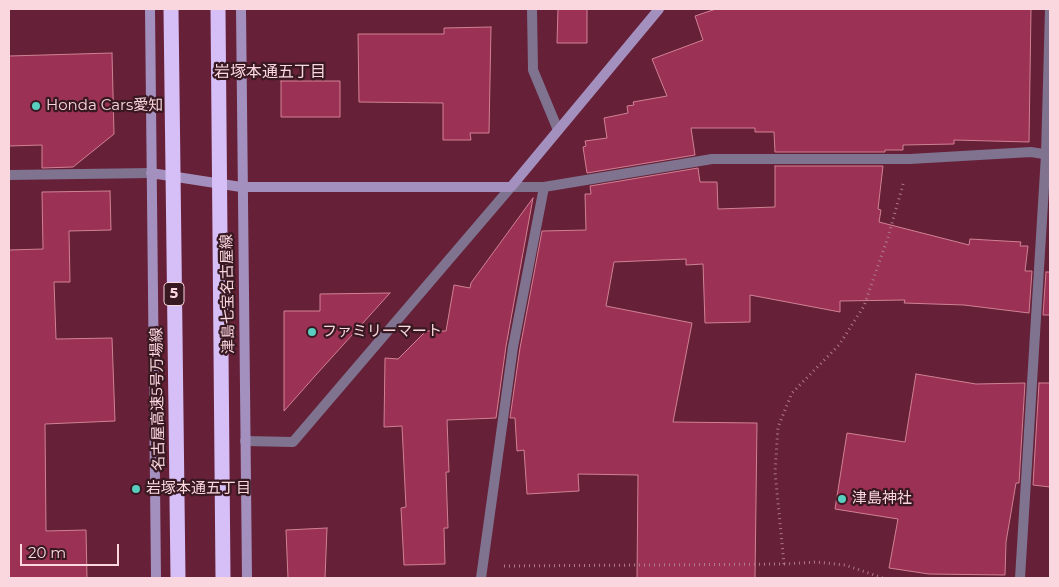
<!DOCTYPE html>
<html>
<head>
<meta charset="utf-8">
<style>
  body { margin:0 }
  #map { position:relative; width:1059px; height:587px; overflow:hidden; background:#662037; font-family:Montserrat,sans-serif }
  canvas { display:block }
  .frame { position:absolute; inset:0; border:10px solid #fad6de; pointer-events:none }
  .scale { position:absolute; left:20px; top:544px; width:99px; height:22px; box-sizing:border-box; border:2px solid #fad6de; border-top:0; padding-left:6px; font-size:15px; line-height:18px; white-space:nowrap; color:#fad6de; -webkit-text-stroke:4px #381821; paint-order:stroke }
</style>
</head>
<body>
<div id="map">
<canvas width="1059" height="587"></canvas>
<div class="frame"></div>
<div class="scale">20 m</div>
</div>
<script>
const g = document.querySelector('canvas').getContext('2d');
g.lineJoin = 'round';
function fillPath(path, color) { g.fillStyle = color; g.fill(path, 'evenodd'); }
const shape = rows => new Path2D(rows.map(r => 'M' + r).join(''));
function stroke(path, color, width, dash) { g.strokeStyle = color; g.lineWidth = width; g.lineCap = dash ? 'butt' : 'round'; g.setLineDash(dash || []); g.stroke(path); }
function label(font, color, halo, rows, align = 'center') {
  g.font = font + ' Montserrat,"Noto Sans JP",sans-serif'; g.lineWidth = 4.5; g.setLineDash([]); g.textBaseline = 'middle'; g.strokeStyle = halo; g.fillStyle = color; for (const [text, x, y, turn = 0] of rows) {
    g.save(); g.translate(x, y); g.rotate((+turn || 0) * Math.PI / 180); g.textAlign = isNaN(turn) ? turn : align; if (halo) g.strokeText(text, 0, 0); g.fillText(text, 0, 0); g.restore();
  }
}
const building = shape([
  [558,9,587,9,587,43,557,43,558,9],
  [716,9,1031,9,1029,142,954,140,954,144,903,145,903,150,885,150,885,152,775,152,774,132,755,132,755,128,691,128,695,155,587,173,583,147,586,146,585,141,607,138,604,118,628,113,627,106,634,105,633,102,667,96,652,59,703,40,695,16,716,9],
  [491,27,489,133,470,133,471,140,443,140,443,103,359,102,358,34,444,34,444,28,491,27],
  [112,53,114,134,73,167,42,168,42,145,9,146,9,56,112,53],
  [281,81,340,81,340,117,281,117,281,81],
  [775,166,883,166,878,209,881,210,879,222,969,245,970,239,1021,242,1020,246,1028,246,1025,271,1032,271,1029,313,964,305,904,303,905,300,840,301,840,312,750,295,750,322,705,323,703,264,686,265,686,259,614,262,606,306,692,323,673,422,757,423,755,578,637,578,638,475,578,474,579,491,527,494,524,450,517,451,515,418,510,418,520,348,542,231,586,230,585,194,591,194,590,186,698,168,700,182,717,182,718,209,775,207,775,166],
  [110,191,111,230,69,231,70,282,54,282,56,339,112,338,115,421,45,424,46,531,86,530,87,578,9,578,9,250,43,249,42,192,110,191],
  [533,198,506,346,496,418,447,420,449,472,446,472,448,528,444,528,445,564,404,565,401,508,406,507,402,426,384,427,385,358,398,359,426,331,446,331,454,285,470,288,471,283,533,198],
  [1046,272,1050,272,1050,315,1043,315,1046,272],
  [390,293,315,376,284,411,284,311,320,311,320,294,390,293],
  [916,374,976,384,1025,383,1019,483,1016,483,1006,542,1005,575,929,574,889,568,898,519,835,509,847,433,905,442,916,374],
  [1039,383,1050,383,1050,487,1033,485,1039,383],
  [327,528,325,578,288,578,286,530,327,528]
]);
fillPath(building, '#9b3255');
stroke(building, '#d18195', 1);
stroke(shape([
  [784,564,775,472,778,427,792,393,839,345,864,306,888,237,904,181],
  [504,566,784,564,816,562,845,565,883,578]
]), '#ae7989', 3, [1, 4]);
stroke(shape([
  [532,9,533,70,558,130],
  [9,175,151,173],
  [245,441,293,442,511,187,544,187,712,159,910,159,1031,152,1050,155],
  [481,578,513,347,544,187],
  [1020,578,1046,155,1050,9]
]), '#7f7390', 10);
stroke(shape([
  [150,9,156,578],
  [241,9,247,578],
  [151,173,241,187,511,187,659,9]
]), '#a390be', 10);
stroke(shape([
  [171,9,178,578],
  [218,9,223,578]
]), '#d6bef7', 15);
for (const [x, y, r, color] of [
  [36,106,5,"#59cebe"],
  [312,332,5,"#59cebe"],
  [136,489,5,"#59cebe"],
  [842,499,5,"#59cebe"]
]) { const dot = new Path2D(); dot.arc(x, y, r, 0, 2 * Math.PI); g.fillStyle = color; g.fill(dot); stroke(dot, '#381821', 2); }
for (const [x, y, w] of [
  [174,294,20]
]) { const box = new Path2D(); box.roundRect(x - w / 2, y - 11.5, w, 23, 4); g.fillStyle = '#381821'; g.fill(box); stroke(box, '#fad6de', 1); }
label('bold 14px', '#fad6de', null, [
  ["5",174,294]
]);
label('15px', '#fad6de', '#381821', [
  ["Honda Cars愛知",46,106],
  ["ファミリーマート",322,332],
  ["岩塚本通五丁目",146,489],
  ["津島神社",852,499]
], 'left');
label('15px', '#fad6de', '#381821', [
  ["津島七宝名古屋線",228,294,-91],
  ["名古屋高速5号万場線",158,399,-91]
]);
label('16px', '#fad6de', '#381821', [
  ["岩塚本通五丁目",270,72]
]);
</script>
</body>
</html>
